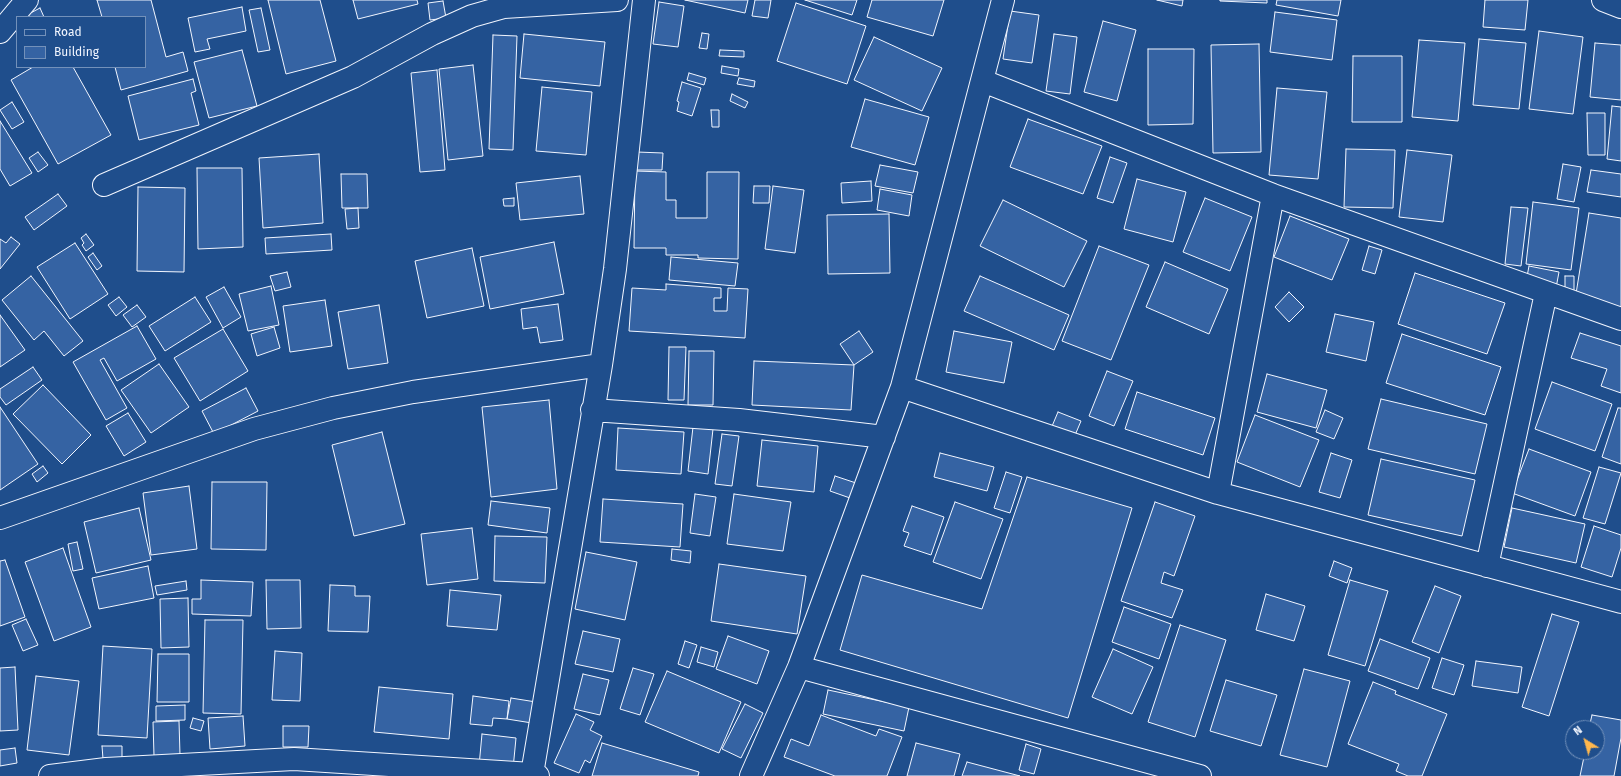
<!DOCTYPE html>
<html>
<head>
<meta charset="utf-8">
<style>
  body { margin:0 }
  #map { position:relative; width:1621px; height:776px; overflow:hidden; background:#1f4e8c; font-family:"Fira Sans",sans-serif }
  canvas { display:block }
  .legend { position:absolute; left:16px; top:16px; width:130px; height:52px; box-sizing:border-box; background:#1f4e8c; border:1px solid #7391ba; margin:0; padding:5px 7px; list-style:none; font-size:12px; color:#f2f6ff }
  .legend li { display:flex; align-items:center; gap:8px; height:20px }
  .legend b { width:20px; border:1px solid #7391ba }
  .north { position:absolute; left:1565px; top:720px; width:40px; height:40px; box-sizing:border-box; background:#1f4e8c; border:1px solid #7391ba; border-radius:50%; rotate:323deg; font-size:11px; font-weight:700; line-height:16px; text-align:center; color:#f2f6ff }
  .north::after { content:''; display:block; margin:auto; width:14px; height:18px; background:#ffb74d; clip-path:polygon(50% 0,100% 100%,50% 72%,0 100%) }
</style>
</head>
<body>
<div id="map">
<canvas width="1621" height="776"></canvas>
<ul class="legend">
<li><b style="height:5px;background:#1f4e8c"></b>Road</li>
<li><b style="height:11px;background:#3563a3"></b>Building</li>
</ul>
<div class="north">N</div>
</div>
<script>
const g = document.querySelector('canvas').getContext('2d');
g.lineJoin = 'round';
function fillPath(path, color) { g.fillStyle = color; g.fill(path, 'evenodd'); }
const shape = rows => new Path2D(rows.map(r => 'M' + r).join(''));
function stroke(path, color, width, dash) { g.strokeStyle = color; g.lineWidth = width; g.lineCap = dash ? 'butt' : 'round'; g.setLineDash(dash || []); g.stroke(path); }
const building = shape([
  [97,0,151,0,166,57,183,52,188,71,121,90,115,67,145,67,145,17,102,17,97,0],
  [268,0,320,0,336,61,286,74,268,0],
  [353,0,417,0,418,4,358,19,353,0],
  [685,0,748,0,745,13,685,0],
  [755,0,771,0,768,18,752,16,755,0],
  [805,0,857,0,852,15,805,0],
  [872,0,944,0,933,36,867,17,872,0],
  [1157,0,1183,0,1182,6,1157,0],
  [1220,0,1267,0,1267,3,1220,1,1220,0],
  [1277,0,1341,0,1338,16,1276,5,1277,0],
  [1485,0,1528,0,1525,30,1483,27,1485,0],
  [443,1,446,18,430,20,428,3,443,1],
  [659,2,684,6,678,47,653,44,659,2],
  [796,3,866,26,847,84,777,61,796,3],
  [242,7,246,31,207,39,210,49,195,52,188,18,242,7],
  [40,8,44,17,23,17,40,8],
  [261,8,270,50,258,52,249,10,261,8],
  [1010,11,1039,15,1032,63,1003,59,1010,11],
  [1275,12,1337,20,1332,60,1270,52,1275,12],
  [1103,21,1136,30,1117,101,1084,92,1103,21],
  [1539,31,1583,37,1573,114,1529,109,1539,31],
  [702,33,709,34,707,49,699,48,702,33],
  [524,34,605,42,600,86,520,78,524,34],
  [1054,34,1077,37,1070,94,1046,91,1054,34],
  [493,35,517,36,513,150,489,149,493,35],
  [874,37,942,68,922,111,854,80,874,37],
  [1479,39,1526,43,1519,109,1473,105,1479,39],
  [1419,40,1465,43,1458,121,1412,117,1419,40],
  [1595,43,1621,45,1621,100,1590,97,1595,43],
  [1259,44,1261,152,1213,153,1211,45,1259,44],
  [1148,49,1194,49,1193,124,1148,125,1148,49],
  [242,50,257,106,209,118,194,62,242,50],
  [720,50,744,51,744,57,719,56,720,50],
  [1353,56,1402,56,1402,122,1352,122,1353,56],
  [473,65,483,156,448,160,439,69,473,65],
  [722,66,739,69,738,76,721,73,722,66],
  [33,67,73,67,111,135,58,164,11,80,33,67],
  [437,70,445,170,420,172,411,73,437,70],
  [689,73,706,78,704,85,687,80,689,73],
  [739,78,755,81,754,87,737,84,739,78],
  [193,79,196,91,191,93,199,125,139,140,128,96,193,79],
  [682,82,701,88,692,116,677,111,679,102,677,101,682,82],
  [542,87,592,92,586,155,536,151,542,87],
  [1277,88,1327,92,1318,179,1269,175,1277,88],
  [732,94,748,102,745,108,730,101,732,94],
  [865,99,929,117,915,165,851,147,865,99],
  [12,102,24,122,12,129,0,110,12,102],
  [1612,106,1621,107,1621,161,1607,159,1612,106],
  [711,110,719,110,719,127,712,127,711,110],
  [1587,113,1605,113,1605,155,1588,155,1587,113],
  [1028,119,1102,146,1083,194,1010,167,1028,119],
  [0,121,32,173,10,186,0,169,0,121],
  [1346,149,1395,150,1393,208,1344,207,1346,149],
  [1407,150,1452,155,1443,222,1399,217,1407,150],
  [38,152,48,165,38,172,29,158,38,152],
  [637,152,663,153,662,170,636,170,637,152],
  [319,154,323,223,263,228,259,158,319,154],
  [1110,157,1127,163,1113,203,1097,198,1110,157],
  [1563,164,1581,167,1574,202,1557,199,1563,164],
  [880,165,918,172,913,193,875,186,880,165],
  [197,168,242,168,243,247,198,249,197,168],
  [1591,170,1621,174,1621,197,1587,192,1591,170],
  [635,171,666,172,666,200,676,200,676,218,707,218,707,172,739,172,738,259,698,258,698,255,666,255,666,248,634,248,635,171],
  [341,174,367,174,368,208,342,208,341,174],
  [580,176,584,214,520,220,516,183,580,176],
  [1137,179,1186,192,1173,242,1124,229,1137,179],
  [871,181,872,201,842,203,841,183,871,181],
  [754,186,770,186,769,203,753,203,754,186],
  [773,186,804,190,795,253,765,249,773,186],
  [138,187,185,188,184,272,137,271,138,187],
  [880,189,912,195,909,216,877,210,880,189],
  [58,194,67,206,34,230,25,217,58,194],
  [514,198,514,206,504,206,503,199,514,198],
  [1205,198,1252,217,1230,271,1183,252,1205,198],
  [1003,200,1087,241,1064,287,980,246,1003,200],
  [1533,202,1579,208,1571,270,1526,264,1533,202],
  [1511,207,1528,208,1521,266,1505,264,1511,207],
  [358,208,359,228,347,229,345,209,358,208],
  [1589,213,1621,218,1621,307,1575,300,1589,213],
  [889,214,890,273,828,274,827,215,889,214],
  [1290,216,1349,239,1332,280,1274,257,1290,216],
  [86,234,94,245,86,251,82,245,84,243,81,238,86,234],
  [331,234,332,250,266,254,265,238,331,234],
  [11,237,20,244,0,269,0,239,6,243,11,237],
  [554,242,564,294,490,309,480,257,554,242],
  [75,243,108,294,70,319,37,267,75,243],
  [1099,246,1149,265,1111,360,1062,341,1099,246],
  [1369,246,1382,250,1375,274,1362,270,1369,246],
  [472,248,484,306,427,318,415,261,472,248],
  [93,253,102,266,97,270,88,257,93,253],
  [671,257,738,263,735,286,669,280,671,257],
  [1165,262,1228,289,1209,334,1146,307,1165,262],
  [1529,266,1559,272,1556,288,1526,282,1529,266],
  [287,272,291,287,275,291,270,276,287,272],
  [1415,273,1505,303,1487,354,1398,324,1415,273],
  [31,276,83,341,64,356,44,331,34,340,2,300,31,276],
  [980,276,1069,315,1054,350,964,311,980,276],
  [1565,276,1574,276,1574,294,1565,293,1565,276],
  [666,284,721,288,721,298,714,298,714,311,727,311,728,288,748,289,745,338,629,331,632,288,666,290,666,284],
  [271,286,279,325,248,331,239,294,271,286],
  [224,287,241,317,223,328,206,297,224,287],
  [1289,292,1304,307,1289,322,1275,307,1289,292],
  [119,297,127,307,116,316,108,305,119,297],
  [195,297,211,322,165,351,149,326,195,297],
  [325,300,332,346,290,352,283,306,325,300],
  [558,304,563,340,540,343,537,327,523,329,521,309,558,304],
  [137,305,146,317,132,327,123,315,137,305],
  [379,305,388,363,348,369,338,312,379,305],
  [1335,314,1374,322,1366,361,1326,352,1335,314],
  [0,315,25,350,0,367,0,315],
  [137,326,156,359,117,381,104,358,100,360,127,408,106,420,73,362,137,326],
  [274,327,280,348,257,356,251,334,274,327],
  [223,329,248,371,200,401,174,358,223,329],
  [859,331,873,352,854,365,840,344,859,331],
  [954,331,1012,342,1004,383,946,372,954,331],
  [1580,333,1621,346,1621,393,1601,386,1607,369,1571,358,1580,333],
  [1402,334,1501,367,1485,415,1386,383,1402,334],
  [669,347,686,347,684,400,668,400,669,347],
  [689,351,714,351,713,405,688,405,689,351],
  [754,361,854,365,851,410,752,405,754,361],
  [159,364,189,407,151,433,121,390,159,364],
  [33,367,42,380,6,405,0,397,0,389,33,367],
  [1107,371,1133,381,1114,426,1089,416,1107,371],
  [1267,374,1327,390,1316,428,1257,412,1267,374],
  [1552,382,1612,404,1595,451,1535,429,1552,382],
  [43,385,91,435,62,464,13,414,43,385],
  [246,388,258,411,214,434,202,411,246,388],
  [1137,392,1215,418,1203,455,1125,429,1137,392],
  [1381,399,1487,424,1475,474,1368,449,1381,399],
  [549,400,557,489,491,497,482,407,549,400],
  [0,407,38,464,0,490,0,407],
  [1618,408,1621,408,1621,464,1602,457,1618,408],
  [1325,410,1343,418,1334,439,1316,432,1325,410],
  [1058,412,1081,421,1073,440,1050,431,1058,412],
  [128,413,146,442,124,456,106,426,128,413],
  [1255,415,1319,440,1300,487,1237,462,1255,415],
  [693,427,713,429,708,474,688,471,693,427],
  [618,428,684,432,681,474,616,470,618,428],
  [382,432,405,524,354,536,332,445,382,432],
  [722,434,739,436,732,486,715,484,722,434],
  [762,440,818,446,814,492,757,486,762,440],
  [1529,449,1591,472,1575,516,1512,493,1529,449],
  [940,453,994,467,987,491,934,477,940,453],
  [1331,453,1352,460,1340,498,1319,492,1331,453],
  [1381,459,1475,480,1462,536,1368,515,1381,459],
  [43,466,48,473,37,482,32,474,43,466],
  [1599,467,1621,473,1605,524,1583,518,1599,467],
  [1006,472,1022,477,1010,513,994,508,1006,472],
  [835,476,856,483,850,498,830,491,835,476],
  [1027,477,1132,508,1068,718,840,650,862,575,982,609,1027,477],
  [212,482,267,482,266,550,211,549,212,482],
  [189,486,197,549,151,555,143,493,189,486],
  [695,494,716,497,710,536,690,533,695,494],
  [734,494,791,502,783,551,727,544,734,494],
  [603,499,683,504,680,547,600,542,603,499],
  [491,501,550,508,547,533,488,525,491,501],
  [955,502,1003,519,981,579,933,562,955,502],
  [1155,502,1195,516,1174,576,1164,572,1161,583,1183,590,1172,618,1121,601,1155,502],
  [912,506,944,517,931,555,904,546,909,533,903,531,912,506],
  [139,508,151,560,96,573,84,522,139,508],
  [1512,508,1585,524,1576,563,1504,547,1512,508],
  [1594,526,1621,535,1621,548,1612,577,1581,567,1594,526],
  [472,528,478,579,427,585,421,534,472,528],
  [495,536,547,537,545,583,494,581,495,536],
  [77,542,83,569,73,571,68,544,77,542],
  [63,548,91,627,54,641,25,562,63,548],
  [672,549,691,551,690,563,671,560,672,549],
  [586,552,637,562,625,620,575,609,586,552],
  [5,560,25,617,0,626,0,561,5,560],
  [1334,561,1352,568,1347,583,1329,576,1334,561],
  [719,564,806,576,797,634,711,621,719,564],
  [148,566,154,598,99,609,92,578,148,566],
  [201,580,253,582,251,616,192,614,192,599,201,599,201,580],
  [266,580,300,580,301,628,267,629,266,580],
  [1350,580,1388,591,1365,666,1328,655,1350,580],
  [186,581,187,590,157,595,155,586,186,581],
  [330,585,355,586,355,596,370,596,368,632,328,631,330,585],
  [1435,586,1461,596,1439,653,1412,642,1435,586],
  [450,590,501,595,497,630,447,626,450,590],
  [1266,594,1305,606,1294,641,1256,630,1266,594],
  [188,598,189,647,161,648,160,599,188,598],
  [1124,607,1171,624,1159,659,1112,642,1124,607],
  [1552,614,1579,622,1549,716,1522,707,1552,614],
  [26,619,38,645,23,651,12,625,26,619],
  [205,620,243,620,241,714,203,713,205,620],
  [1180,625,1226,640,1195,737,1148,722,1180,625],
  [583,631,620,639,613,672,575,664,583,631],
  [728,636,769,651,757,684,716,669,728,636],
  [1380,639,1430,658,1418,689,1368,671,1380,639],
  [685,641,697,645,689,668,678,664,685,641],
  [103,646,152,649,147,738,98,735,103,646],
  [701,647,718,652,714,667,697,662,701,647],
  [1113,649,1153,667,1132,714,1092,697,1113,649],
  [275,651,302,653,300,701,272,700,275,651],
  [158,654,189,654,189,702,157,702,158,654],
  [1442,658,1464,665,1454,695,1432,688,1442,658],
  [1476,661,1522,667,1518,693,1472,686,1476,661],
  [15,667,18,730,0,731,0,668,15,667],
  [633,668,654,674,640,715,620,709,633,668],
  [1304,669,1350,681,1327,767,1280,755,1304,669],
  [667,671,741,702,719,753,645,722,667,671],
  [583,674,609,680,600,715,574,709,583,674],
  [36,676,79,681,69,755,27,750,36,676],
  [1226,680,1277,695,1261,746,1210,731,1226,680],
  [1373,682,1396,691,1395,694,1447,714,1422,776,1408,776,1396,771,1399,764,1348,744,1373,682],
  [379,687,453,694,449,739,374,732,379,687],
  [828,690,909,707,904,731,823,714,828,690],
  [473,696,509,701,507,719,493,718,492,726,470,724,473,696],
  [511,698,536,702,532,723,507,719,511,698],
  [745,704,763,713,741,758,722,749,745,704],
  [185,705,185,720,156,721,156,706,185,705],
  [576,714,594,722,590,730,602,736,590,763,585,760,579,773,554,763,576,714],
  [821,715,876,736,879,729,902,737,887,776,835,776,784,757,791,739,809,746,821,715],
  [1592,715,1621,720,1621,738,1614,776,1580,776,1585,752,1597,752,1597,728,1589,728,1592,715],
  [243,716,245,746,210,749,208,718,243,716],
  [193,718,204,721,201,731,190,728,193,718],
  [179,721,180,755,154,756,153,722,179,721],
  [283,726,309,726,308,747,283,747,283,726],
  [482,734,516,738,513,769,479,766,482,734],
  [602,743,699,772,698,776,592,776,602,743],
  [916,743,960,754,954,776,907,776,916,743],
  [1026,744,1041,749,1034,774,1019,770,1026,744],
  [102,746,122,746,122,759,103,759,102,746],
  [15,748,17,763,0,766,0,750,15,748],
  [967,762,1020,776,962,776,967,762]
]);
fillPath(building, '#3563a3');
stroke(building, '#f2f6ff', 1);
const minor = shape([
  [1603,0,1621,7],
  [0,32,27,0],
  [983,81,1273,195,1621,319],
  [104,185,353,77,432,34,472,16,504,7,617,0],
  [902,387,1218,493,1621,602],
  [592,410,739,420,884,437],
  [1218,493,1273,195],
  [0,518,254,429,333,408,413,392,601,365],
  [1487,566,1546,293],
  [799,667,1200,776],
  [50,776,106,769,294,759,532,774],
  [538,776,532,774,601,365,615,269,644,0],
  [751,776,799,667,902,387,1003,0]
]);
stroke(minor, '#f2f6ff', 24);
stroke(minor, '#1f4e8c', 22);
</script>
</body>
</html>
